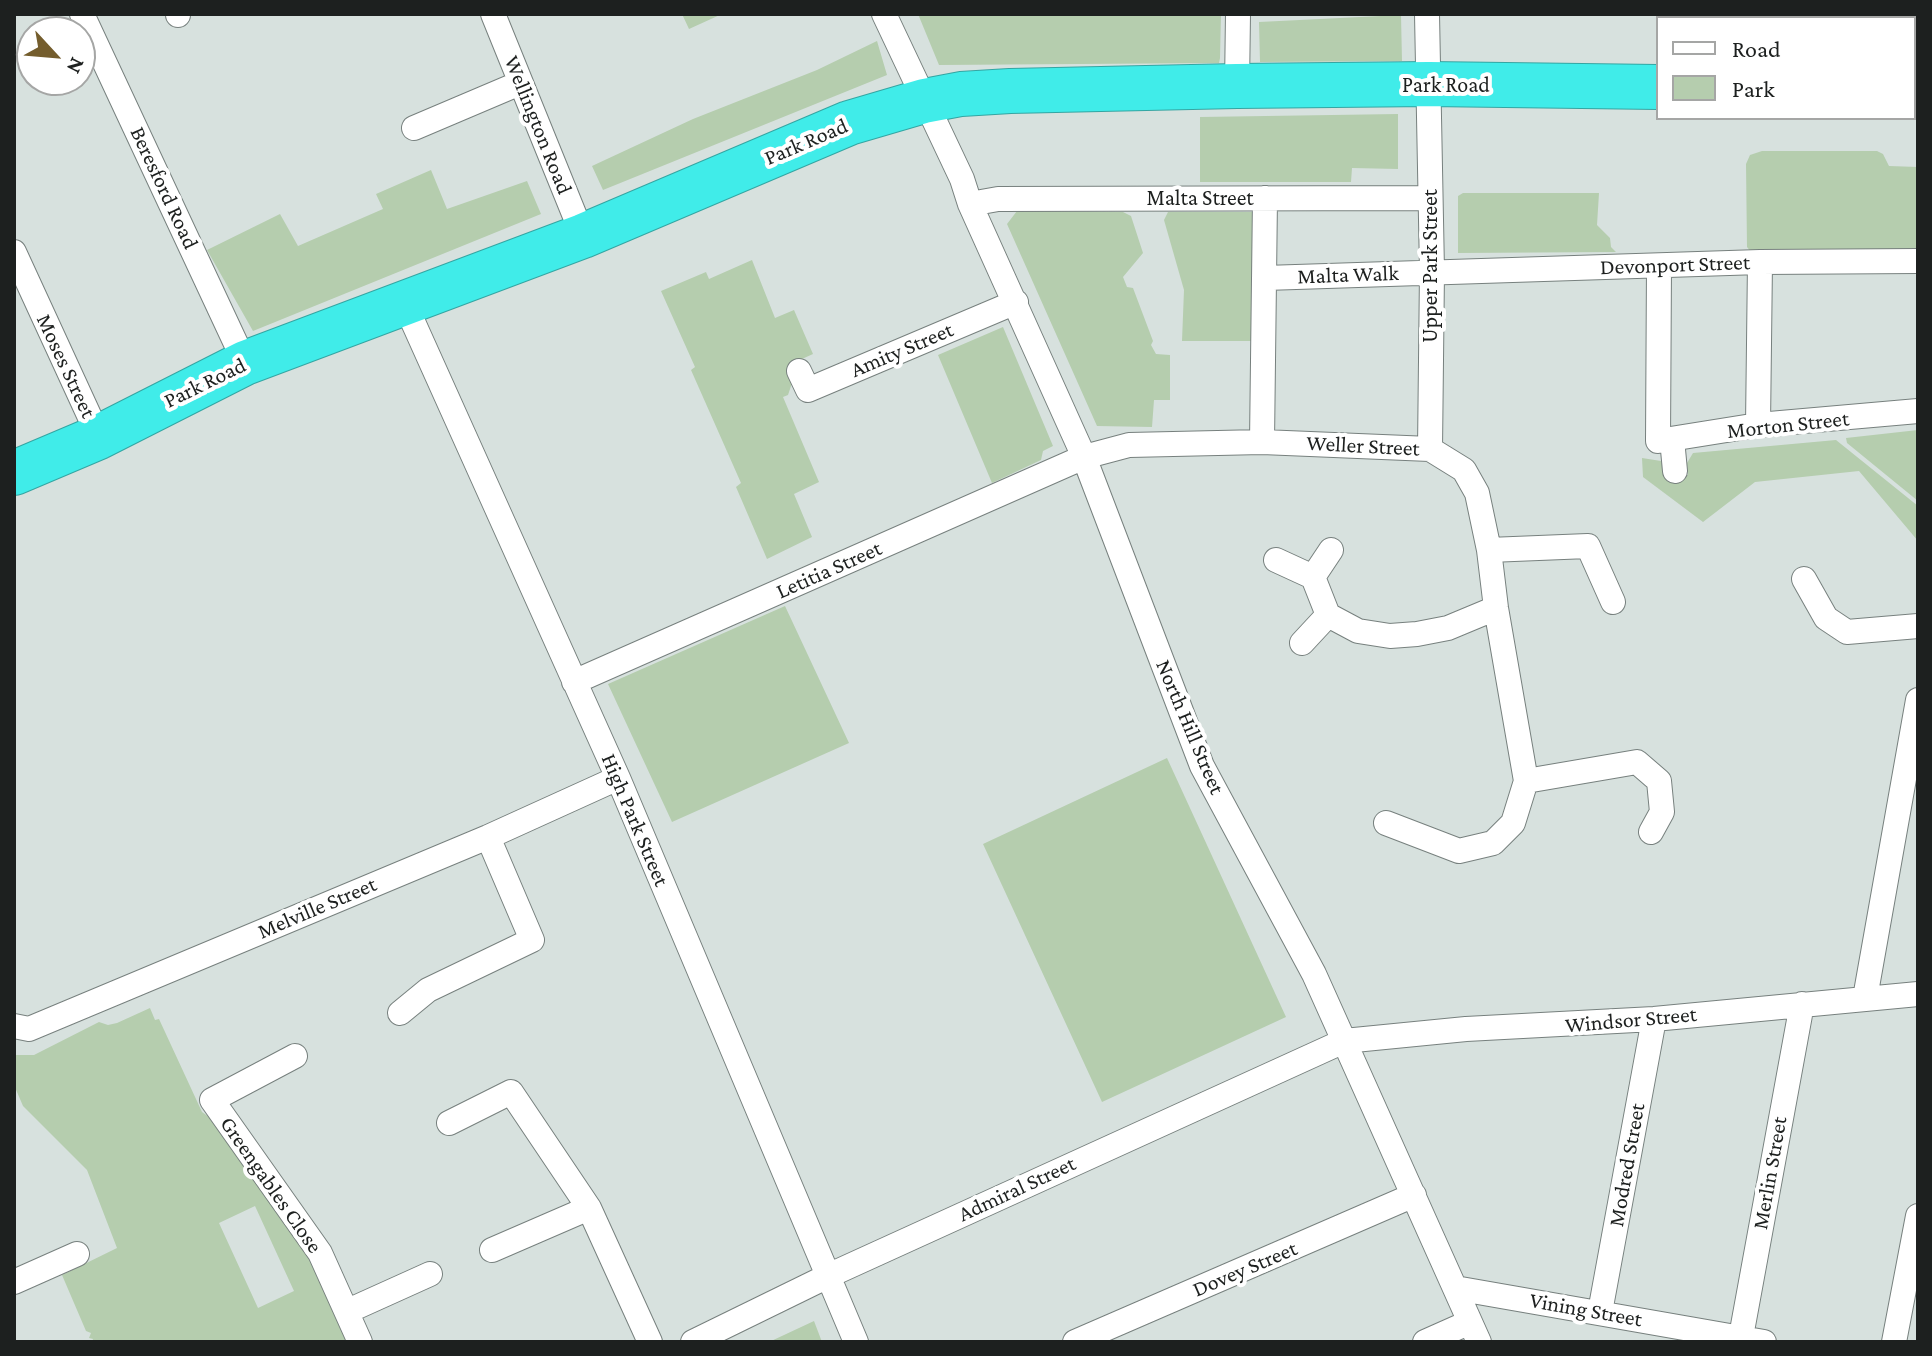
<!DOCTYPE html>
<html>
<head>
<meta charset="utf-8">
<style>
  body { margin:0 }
  #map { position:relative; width:1932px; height:1356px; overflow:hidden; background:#d7e1de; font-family:"Crimson Pro",serif }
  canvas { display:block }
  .frame { position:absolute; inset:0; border:16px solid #1d201f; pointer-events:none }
  .legend { position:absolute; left:1656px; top:16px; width:260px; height:104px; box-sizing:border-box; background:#fff; border:2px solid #a5a6a5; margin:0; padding:10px 14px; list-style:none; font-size:24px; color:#1d201f }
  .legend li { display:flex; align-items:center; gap:16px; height:40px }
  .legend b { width:40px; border:2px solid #a5a6a5 }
  .north { position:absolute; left:16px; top:16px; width:80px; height:80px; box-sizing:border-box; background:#fff; border:2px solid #a5a6a5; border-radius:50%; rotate:116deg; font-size:22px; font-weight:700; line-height:32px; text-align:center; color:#1d201f }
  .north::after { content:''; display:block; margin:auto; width:28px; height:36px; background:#745d2d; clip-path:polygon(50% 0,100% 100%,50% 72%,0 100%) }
</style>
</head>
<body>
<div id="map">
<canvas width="1932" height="1356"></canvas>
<div class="frame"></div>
<ul class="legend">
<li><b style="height:10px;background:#fff"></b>Road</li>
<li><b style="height:22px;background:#b5cdae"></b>Park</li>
</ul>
<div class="north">N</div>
</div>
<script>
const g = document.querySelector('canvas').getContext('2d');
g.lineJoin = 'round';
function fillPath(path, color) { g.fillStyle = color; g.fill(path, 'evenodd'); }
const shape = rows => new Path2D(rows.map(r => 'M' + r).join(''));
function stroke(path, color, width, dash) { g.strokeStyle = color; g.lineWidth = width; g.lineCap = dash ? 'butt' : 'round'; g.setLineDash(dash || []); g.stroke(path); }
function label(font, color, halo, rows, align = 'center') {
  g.font = font + ' "Crimson Pro",serif'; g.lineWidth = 8; g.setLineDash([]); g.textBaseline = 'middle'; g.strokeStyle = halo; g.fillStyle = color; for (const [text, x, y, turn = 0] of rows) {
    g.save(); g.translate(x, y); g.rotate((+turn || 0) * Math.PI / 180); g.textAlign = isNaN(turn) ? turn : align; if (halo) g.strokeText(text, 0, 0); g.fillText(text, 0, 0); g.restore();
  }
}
fillPath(shape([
  [682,14,722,14,689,29],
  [918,14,1221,14,1220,58,1219,63,939,65],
  [1401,15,1402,61,1260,62,1259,22],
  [877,41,887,75,603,190,592,166,693,119,817,70],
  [1398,114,1398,169,1352,168,1351,182,1200,182,1200,117],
  [1762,151,1877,151,1883,154,1889,166,1918,167,1918,252,1751,252,1747,247,1746,164,1750,155],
  [431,170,447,209,527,181,541,214,253,331,207,250,280,214,298,246,383,209,376,194],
  [1463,193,1599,193,1597,225,1610,238,1611,247,1616,252,1458,253,1458,196],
  [1017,211,1123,212,1131,216,1143,253,1123,277,1127,287,1133,288,1153,341,1151,345,1156,354,1170,355,1170,400,1154,400,1152,427,1097,426,1007,224],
  [1168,212,1258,212,1259,341,1182,341,1184,290,1164,220],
  [752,260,775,318,794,310,813,354,793,363,796,371,788,395,783,397,819,482,794,494,812,537,767,559,736,487,741,483,691,370,695,367,661,291,706,272,709,279],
  [1003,327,1053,446,1043,451,1041,460,992,483,938,355],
  [1918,430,1918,501,1847,443,1846,438],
  [1836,440,1918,506,1918,541,1859,471,1755,482,1703,522,1643,477,1642,458,1661,461,1667,477,1688,475,1687,463,1693,453],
  [785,606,849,743,672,822,608,684],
  [1167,758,1286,1017,1102,1102,983,844],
  [150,1008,155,1020,159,1019,202,1112,209,1117,314,1257,352,1342,92,1342,93,1339,89,1338,91,1333,86,1331,62,1275,117,1248,87,1170,23,1106,14,1085,14,1055,34,1055,99,1022,108,1025,117,1023],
  [255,1206,294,1291,258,1308,219,1223],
  [814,1321,822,1342,769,1342]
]), '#b5cdae');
const street = shape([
  [82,14,245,363],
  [178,14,178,15],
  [493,14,583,236],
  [884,14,962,179,970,204,1084,457,1202,766,1314,974,1479,1342],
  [1427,14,1432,271,1430,449],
  [1237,86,1238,14],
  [414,128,520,83],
  [970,204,998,199,1430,198],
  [14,252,99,437],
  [1659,266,1658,441,1758,425,1918,411],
  [1265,278,1760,262,1918,261],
  [404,302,618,778,856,1342],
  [799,371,808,390,1016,302],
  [1758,425,1760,262],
  [1672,439,1675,471],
  [1262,442,1265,198],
  [1331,550,1313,577,1328,615,1358,631,1390,636,1417,634,1448,628,1496,608],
  [1489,550,1588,546,1613,602],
  [1276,560,1313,577],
  [1804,579,1826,618,1847,632,1918,626],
  [1302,643,1328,615],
  [574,682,1084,457,1129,445,1262,442,1430,449,1464,470,1477,493,1489,550,1496,608,1526,781,1513,823,1493,843,1459,851,1386,823],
  [1526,781,1637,762,1659,781,1662,812,1651,832],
  [1865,998,1918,700],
  [400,1013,428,990,532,940,488,837],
  [14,1026,29,1029,488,837,618,778],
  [295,1056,212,1100,320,1253,360,1342],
  [449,1123,511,1092,589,1208,650,1342],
  [492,1250,589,1208],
  [14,1282,77,1254],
  [1455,1288,1764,1342],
  [348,1311,430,1274],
  [1600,1312,1654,1019],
  [693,1342,830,1275,1344,1041,1466,1029,1654,1019,1918,994],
  [1075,1342,1414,1195],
  [1425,1342,1470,1322],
  [1740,1342,1802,1004],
  [1894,1342,1918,1216]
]);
const highway = shape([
  [1914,83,1918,83],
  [14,473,99,437,245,363,583,236,849,123,924,101,961,94,1010,91,1237,86,1429,84,1658,87]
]);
stroke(street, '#77807e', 26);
stroke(highway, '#34a5a2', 46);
stroke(street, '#fff', 24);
stroke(highway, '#40ece9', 44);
label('22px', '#1d201f', '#fff', [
  ["Park Road",1446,85],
  ["Wellington Road",538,125,68],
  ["Park Road",806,142,-23],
  ["Beresford Road",164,188,65],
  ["Malta Street",1200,198],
  ["Devonport Street",1675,265,-2],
  ["Upper Park Street",1430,266,-90],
  ["Malta Walk",1348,275,-2],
  ["Amity Street",902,350,-23],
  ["Moses Street",66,366,65],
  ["Park Road",205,383,-26],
  ["Morton Street",1788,425,-6],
  ["Weller Street",1363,446,3],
  ["Letitia Street",829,570,-24],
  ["North Hill Street",1190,727,67],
  ["High Park Street",635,820,67],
  ["Melville Street",317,908,-23],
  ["Windsor Street",1631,1020,-5],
  ["Modred Street",1627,1165,-80],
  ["Merlin Street",1770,1173,-80],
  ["Greengables Close",271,1185,55],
  ["Admiral Street",1017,1189,-25],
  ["Dovey Street",1245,1269,-23],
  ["Vining Street",1586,1310,10]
]);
</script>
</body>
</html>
